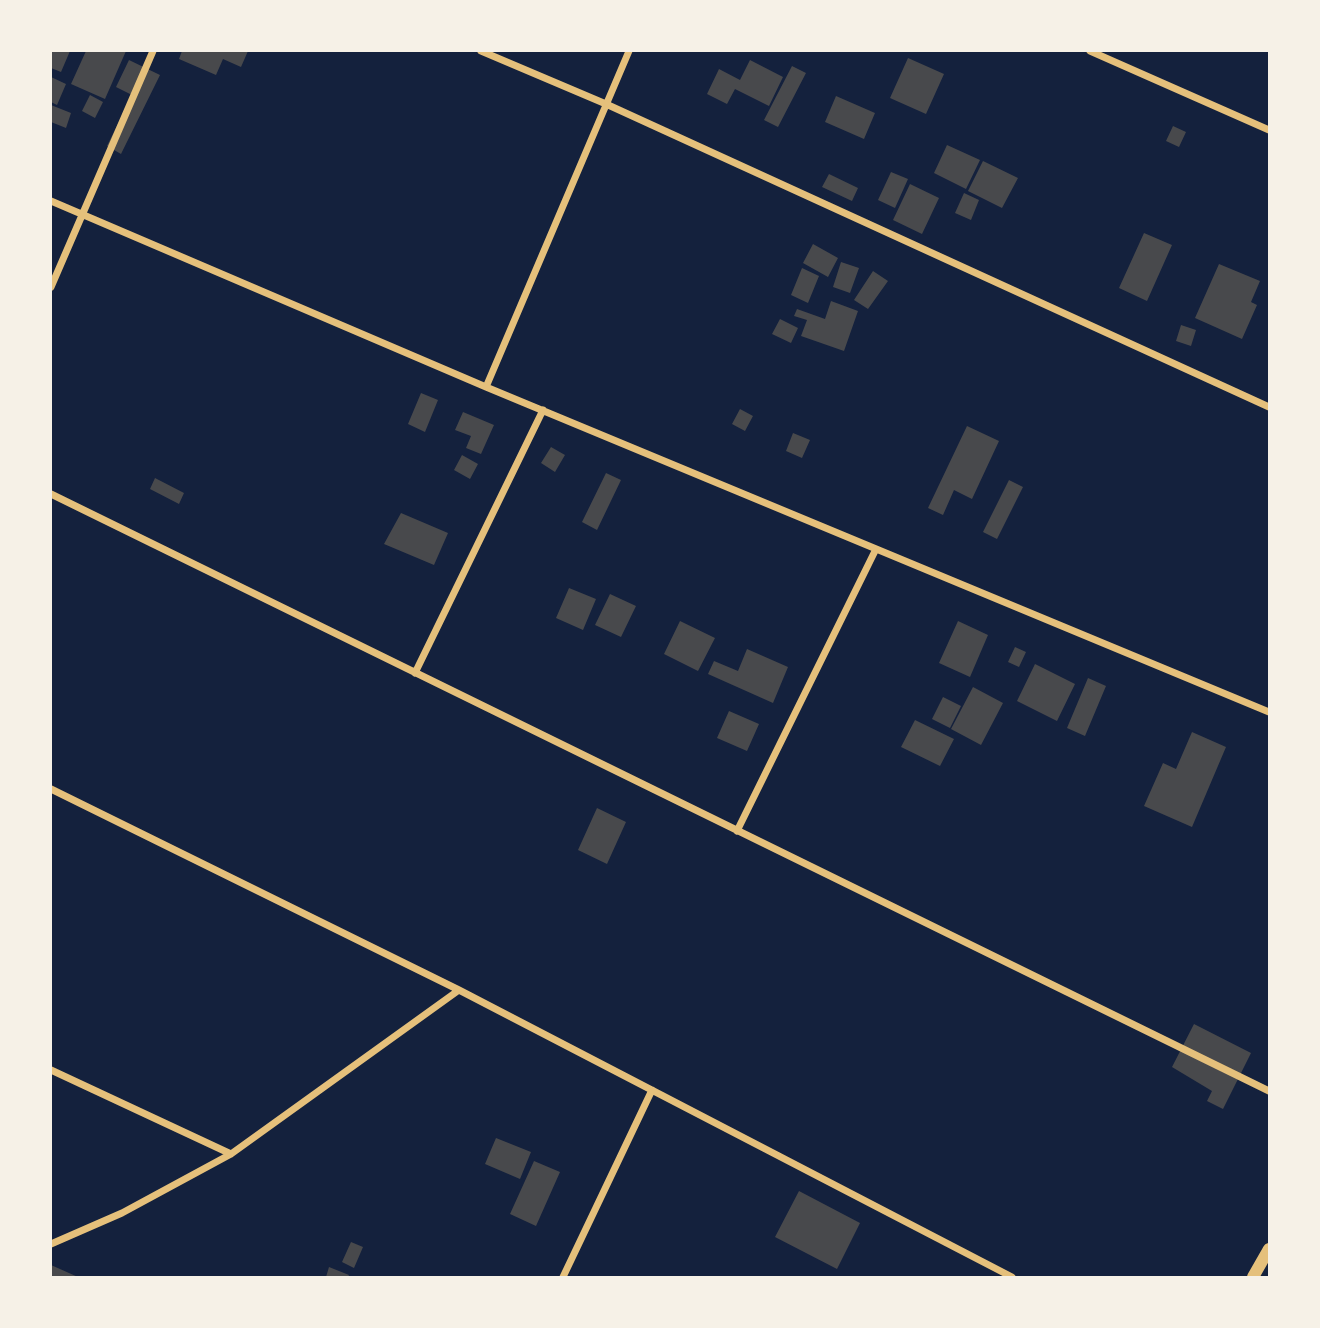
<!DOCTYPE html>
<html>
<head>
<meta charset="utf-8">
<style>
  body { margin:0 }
  #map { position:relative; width:1320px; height:1328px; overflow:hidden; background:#14213d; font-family:Figtree,sans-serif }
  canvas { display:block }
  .frame { position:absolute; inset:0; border:52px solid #f6f1e7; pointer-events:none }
</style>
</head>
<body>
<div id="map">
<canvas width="1320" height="1328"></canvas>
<div class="frame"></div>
</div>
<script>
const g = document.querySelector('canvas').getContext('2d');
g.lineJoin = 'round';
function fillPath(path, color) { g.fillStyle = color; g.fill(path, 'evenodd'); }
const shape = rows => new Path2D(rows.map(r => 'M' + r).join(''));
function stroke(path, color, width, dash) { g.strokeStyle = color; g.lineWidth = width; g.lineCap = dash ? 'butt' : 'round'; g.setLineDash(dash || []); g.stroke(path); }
fillPath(shape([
  [51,51,70,51,61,72,51,68],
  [86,51,126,51,105,99,71,84],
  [182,51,248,51,241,67,223,59,216,75,179,59],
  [908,58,944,74,926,114,890,98],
  [129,60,160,75,121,154,107,146,132,95,116,87],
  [750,60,783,77,769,106,735,89,727,104,707,94,719,69,740,80],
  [792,66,806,73,778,127,764,120],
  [51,77,66,84,57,105,51,102],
  [90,95,103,102,95,118,82,111],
  [836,96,875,113,864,139,825,122],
  [51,105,71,113,66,128,51,122],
  [1173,126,1186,132,1179,147,1166,141],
  [947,145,980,160,966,189,934,173],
  [983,161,1018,178,1002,208,968,191],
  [891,172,908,179,895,208,878,200],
  [829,174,858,188,852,201,822,187],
  [910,184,939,198,922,234,893,220],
  [964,193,979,200,971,220,955,213],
  [1144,233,1172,245,1147,301,1119,288],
  [813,244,838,258,828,277,803,263],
  [841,262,859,268,850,293,833,287],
  [1219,264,1260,281,1251,302,1257,305,1242,339,1195,318],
  [802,268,819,276,808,303,791,295],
  [873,271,888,281,868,309,854,300],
  [831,301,858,311,844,351,801,336,807,320,794,316,797,309,825,319],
  [780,319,798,328,791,343,772,334],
  [1181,325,1196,330,1191,346,1176,341],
  [421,393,438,400,425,432,408,424],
  [740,409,753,416,745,431,732,424],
  [463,412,494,425,481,454,466,448,471,436,455,430],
  [967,426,999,441,972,499,954,490,943,515,928,508],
  [793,433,810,440,802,458,786,451],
  [551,447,565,455,555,472,541,463],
  [462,455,478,464,470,479,454,470],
  [606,473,621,480,597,530,582,522],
  [155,478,184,493,179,504,150,489],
  [1009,480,1023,487,997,539,983,532],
  [401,513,448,533,434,565,384,544],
  [569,588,596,599,583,630,556,618],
  [610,594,636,606,621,637,595,625],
  [680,621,715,638,698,671,664,654],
  [958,621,988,635,970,677,939,663],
  [1015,647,1026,652,1019,667,1008,662],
  [747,649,788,667,773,703,708,674,714,661,738,671],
  [1035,664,1075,684,1057,721,1017,701],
  [1088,678,1106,686,1085,736,1067,728],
  [973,687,1003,703,981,745,951,729],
  [943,697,961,706,950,728,932,719],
  [729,711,759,724,747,751,717,738],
  [915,720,954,739,940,766,901,747],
  [1192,732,1226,747,1192,827,1144,806,1163,763,1176,769],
  [597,808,626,822,607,864,578,850],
  [1194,1024,1251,1053,1223,1109,1207,1101,1212,1091,1172,1067],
  [496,1138,531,1152,520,1179,485,1164],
  [534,1161,560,1172,536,1226,510,1214],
  [799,1191,860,1223,837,1269,775,1237],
  [351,1242,363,1247,354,1268,342,1262],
  [51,1265,78,1277,51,1277],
  [329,1267,349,1275,348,1277,326,1277]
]), '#48494c');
stroke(shape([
  [481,51,606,104,1269,407],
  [1090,51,1269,130],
  [51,201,486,387,1269,712],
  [51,287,153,51],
  [486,387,629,51],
  [51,494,1269,1091],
  [415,673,543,410],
  [51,789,459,990,1012,1277],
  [737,831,876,549],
  [51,1070,231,1154],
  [51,1244,122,1213,231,1154,459,990],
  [563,1277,652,1090]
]), '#e5c07b', 7);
stroke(shape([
  [1253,1277,1269,1249]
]), '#e5c07b', 12);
</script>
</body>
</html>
